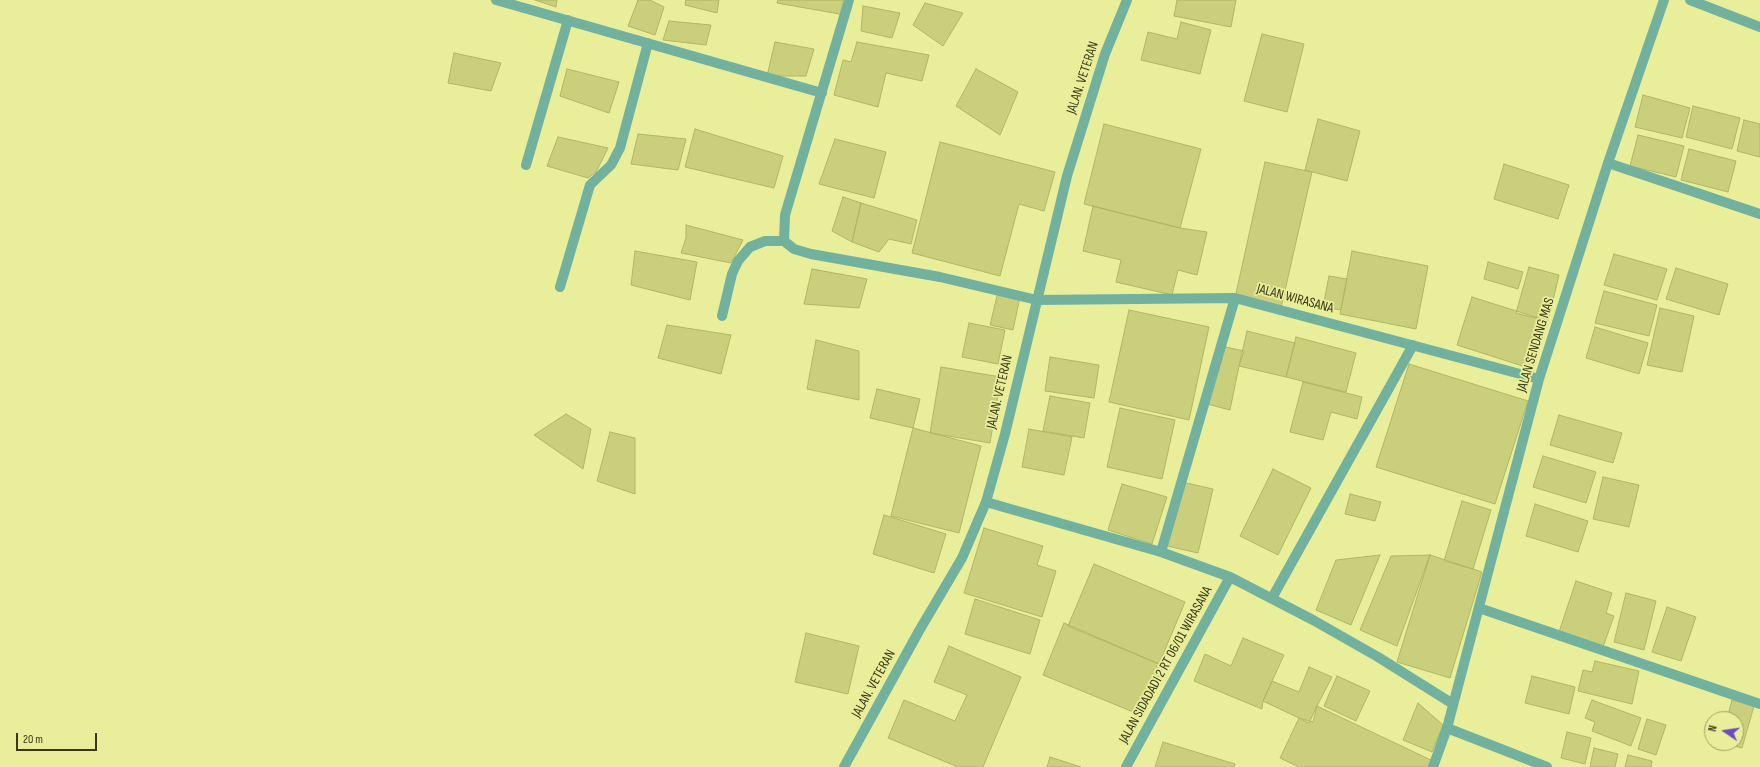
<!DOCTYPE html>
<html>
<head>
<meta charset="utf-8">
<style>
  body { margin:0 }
  #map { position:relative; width:1760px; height:767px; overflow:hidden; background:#e8ee99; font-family:"Sofia Sans Condensed",sans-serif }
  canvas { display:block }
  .north { position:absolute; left:1704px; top:711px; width:40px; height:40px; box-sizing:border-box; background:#e8ee99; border:1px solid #a2a665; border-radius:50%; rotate:283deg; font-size:11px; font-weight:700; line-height:16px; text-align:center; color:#383a17 }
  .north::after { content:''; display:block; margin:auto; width:14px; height:18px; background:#6d4bc4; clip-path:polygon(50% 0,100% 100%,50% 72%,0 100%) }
  .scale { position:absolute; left:16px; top:733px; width:81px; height:18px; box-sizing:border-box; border:2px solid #383a17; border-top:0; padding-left:5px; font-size:12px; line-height:14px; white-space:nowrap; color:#383a17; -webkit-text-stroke:3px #e8ee99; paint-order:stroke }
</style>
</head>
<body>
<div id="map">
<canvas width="1760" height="767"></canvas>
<div class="north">N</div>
<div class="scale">20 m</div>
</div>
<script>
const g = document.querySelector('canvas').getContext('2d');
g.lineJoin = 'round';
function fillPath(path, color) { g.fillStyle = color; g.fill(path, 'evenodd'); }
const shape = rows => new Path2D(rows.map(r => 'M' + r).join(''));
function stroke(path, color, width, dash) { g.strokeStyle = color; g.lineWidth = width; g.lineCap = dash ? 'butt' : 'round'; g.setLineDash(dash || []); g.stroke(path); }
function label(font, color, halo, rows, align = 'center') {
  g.font = font + ' "Sofia Sans Condensed",sans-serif'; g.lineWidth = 3.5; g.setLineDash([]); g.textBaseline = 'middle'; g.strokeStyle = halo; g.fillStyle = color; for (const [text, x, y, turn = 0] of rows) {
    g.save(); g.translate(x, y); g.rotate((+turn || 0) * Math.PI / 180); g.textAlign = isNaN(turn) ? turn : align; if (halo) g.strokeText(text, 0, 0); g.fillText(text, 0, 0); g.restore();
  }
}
const building = shape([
  [535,0,557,0,556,7,535,0],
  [638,0,650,0,664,7,655,35,628,26,638,0],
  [686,0,719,0,717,13,685,5,686,0],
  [778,0,845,0,845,15,777,3,778,0],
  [1177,0,1236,0,1231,27,1174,16,1177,0],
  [925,3,963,13,943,46,913,25,925,3],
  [863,6,900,13,892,38,861,31,863,6],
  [669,21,711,25,706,45,663,40,669,21],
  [1181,22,1211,30,1200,74,1141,60,1148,32,1177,39,1181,22],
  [1262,34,1304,44,1287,112,1244,101,1262,34],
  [775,42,814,49,806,76,767,76,775,42],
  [857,42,929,55,922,81,886,73,878,107,834,95,843,60,851,62,857,42],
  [454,53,501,63,491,91,448,83,454,53],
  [567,69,619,82,609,113,560,96,567,69],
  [976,69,1018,92,1000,135,956,106,976,69],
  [1643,95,1690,108,1682,138,1635,127,1643,95],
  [1693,106,1740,118,1732,149,1686,137,1693,106],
  [1318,119,1360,131,1347,181,1305,170,1318,119],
  [1744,120,1760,124,1760,157,1737,151,1744,120],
  [1104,124,1201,149,1180,228,1084,204,1104,124],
  [695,129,783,156,774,188,685,167,695,129],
  [638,134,686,139,678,170,631,164,638,134],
  [1638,135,1684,146,1676,177,1630,166,1638,135],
  [558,137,608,148,596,172,588,178,547,166,558,137],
  [835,139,886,152,874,198,819,184,835,139],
  [940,142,1055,172,1044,211,1019,204,1000,276,912,253,940,142],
  [1689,149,1736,161,1728,192,1681,180,1689,149],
  [1265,162,1312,172,1281,308,1235,298,1265,162],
  [1504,164,1569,185,1558,219,1494,199,1504,164],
  [843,197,861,203,852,242,832,231,843,197],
  [861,203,917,220,911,244,889,239,879,252,852,242,861,203],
  [1093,206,1180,228,1207,232,1197,275,1178,270,1172,295,1116,282,1121,260,1083,251,1093,206],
  [686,225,743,240,731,263,681,253,686,238,686,225],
  [635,251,697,262,690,300,631,285,635,251],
  [1352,251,1428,266,1416,329,1340,314,1352,251],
  [1614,254,1667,269,1657,300,1604,285,1614,254],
  [1488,262,1523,272,1518,289,1484,279,1488,262],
  [1529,267,1559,275,1548,321,1516,313,1529,267],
  [1676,268,1728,284,1719,315,1666,299,1676,268],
  [812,269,867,279,859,308,804,304,812,269],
  [1329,276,1347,279,1341,310,1323,307,1329,276],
  [1604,291,1657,305,1649,336,1595,323,1604,291],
  [998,292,1020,297,1013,330,990,325,998,292],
  [1472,297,1548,321,1532,369,1457,345,1472,297],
  [1660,308,1694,316,1682,372,1647,365,1660,308],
  [1129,310,1209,327,1189,420,1109,402,1129,310],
  [969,323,1005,330,998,364,962,357,969,323],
  [667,325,731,335,721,374,658,358,667,325],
  [1595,327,1648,343,1639,374,1586,358,1595,327],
  [1247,331,1295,343,1286,377,1239,366,1247,331],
  [1296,337,1356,353,1346,392,1286,377,1296,337],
  [816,340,859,351,859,400,807,389,816,340],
  [1221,346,1244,351,1239,366,1230,410,1207,404,1221,346],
  [1050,357,1099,365,1094,398,1045,391,1050,357],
  [1409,364,1528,401,1495,504,1376,467,1409,364],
  [941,367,1001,377,990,443,930,433,941,367],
  [1303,382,1362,397,1357,419,1331,412,1323,440,1290,432,1303,382],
  [877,389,920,399,913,428,870,418,877,389],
  [1050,396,1090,403,1084,438,1043,431,1050,396],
  [1120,408,1175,420,1162,479,1107,467,1120,408],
  [566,414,591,429,583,469,534,435,566,414],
  [1559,415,1622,433,1613,463,1550,445,1559,415],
  [913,428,981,446,959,533,891,516,913,428],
  [1029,429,1072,437,1064,475,1022,467,1029,429],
  [610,432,635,438,635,494,597,481,610,432],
  [1543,456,1596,472,1586,503,1533,487,1543,456],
  [1273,469,1311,488,1278,555,1240,536,1273,469],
  [1603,477,1639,485,1629,527,1593,519,1603,477],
  [1182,482,1213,489,1198,553,1167,546,1182,482],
  [1122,484,1167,497,1152,544,1108,530,1122,484],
  [1350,494,1381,502,1375,521,1345,514,1350,494],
  [1462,501,1491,510,1473,569,1444,561,1462,501],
  [1535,504,1588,521,1578,552,1526,536,1535,504],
  [884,515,946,534,934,573,873,554,884,515],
  [984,528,1043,546,1037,565,1056,571,1042,617,964,593,984,528],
  [1380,555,1351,625,1316,610,1336,560,1380,555],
  [1430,555,1397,646,1360,630,1391,556,1430,555],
  [1430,555,1482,572,1450,678,1397,662,1430,555],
  [1094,564,1185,602,1159,664,1068,626,1094,564],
  [1576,581,1612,593,1606,613,1614,616,1603,647,1559,632,1576,581],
  [1626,593,1656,601,1644,650,1614,642,1626,593],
  [975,599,1040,620,1030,654,965,634,975,599],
  [1667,607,1696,617,1681,661,1652,652,1667,607],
  [1064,623,1159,664,1164,664,1143,716,1043,675,1064,623],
  [806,633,859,646,848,694,795,682,806,633],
  [1243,638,1284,655,1263,701,1262,709,1194,681,1205,654,1231,666,1243,638],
  [949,646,1021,677,983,767,958,767,888,738,904,700,955,721,967,695,934,682,949,646],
  [1595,661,1639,671,1632,704,1578,691,1583,670,1592,672,1595,661],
  [1309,667,1332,677,1317,706,1313,722,1299,718,1263,701,1272,681,1299,692,1309,667],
  [1337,676,1370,691,1356,721,1324,706,1337,676],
  [1532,676,1575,687,1569,714,1525,703,1532,676],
  [1592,700,1641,718,1631,746,1592,731,1595,722,1585,718,1592,700],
  [1732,700,1754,706,1742,748,1723,743,1736,743,1736,719,1727,719,1732,700],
  [1418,703,1443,725,1432,752,1403,740,1418,703],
  [1317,706,1433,761,1430,767,1299,767,1280,758,1299,718,1309,723,1317,706],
  [1647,719,1666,725,1656,755,1638,749,1647,719],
  [1567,732,1591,738,1585,764,1561,758,1567,732],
  [1163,742,1235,764,1234,767,1155,767,1163,742],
  [1594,748,1618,754,1615,767,1590,767,1594,748],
  [1628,755,1652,761,1651,767,1625,767,1628,755],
  [1050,757,1081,767,1047,767,1050,757]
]);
fillPath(building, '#c9cf7b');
stroke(building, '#b1b663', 1);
stroke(shape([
  [496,0,822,93],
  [849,0,785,215,784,241,794,249,811,254,940,277,1037,300,1235,298,1539,379],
  [1690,0,1760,27],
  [1608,163,1760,214],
  [526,165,568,20],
  [560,287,590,185,611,165,620,148,648,43],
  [722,316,732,274,738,261,750,247,765,241,784,241],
  [986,502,1161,552,1230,577,1313,620,1378,657,1453,704],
  [1161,552,1235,298],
  [1272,598,1413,345],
  [1479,608,1760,704],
  [1447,728,1547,767],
  [1126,767,1230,577],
  [1433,767,1447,728,1539,379,1608,163,1664,0]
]), '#71b19d', 10);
stroke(shape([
  [844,767,919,631,962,558,986,502,1005,434,1067,176,1105,54,1127,0]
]), '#71b19d', 10);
label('14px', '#383a17', '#e8ee99', [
  ["JALAN. VETERAN",1083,78,-72],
  ["JALAN WIRASANA",1295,299,15],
  ["JALAN SENDANG MAS",1536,345,-73],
  ["JALAN. VETERAN",1000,392,-77],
  ["JALAN SIDADADI 2 RT 06/01 WIRASANA",1166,665,-61],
  ["JALAN. VETERAN",874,684,-61]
]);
</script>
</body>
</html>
